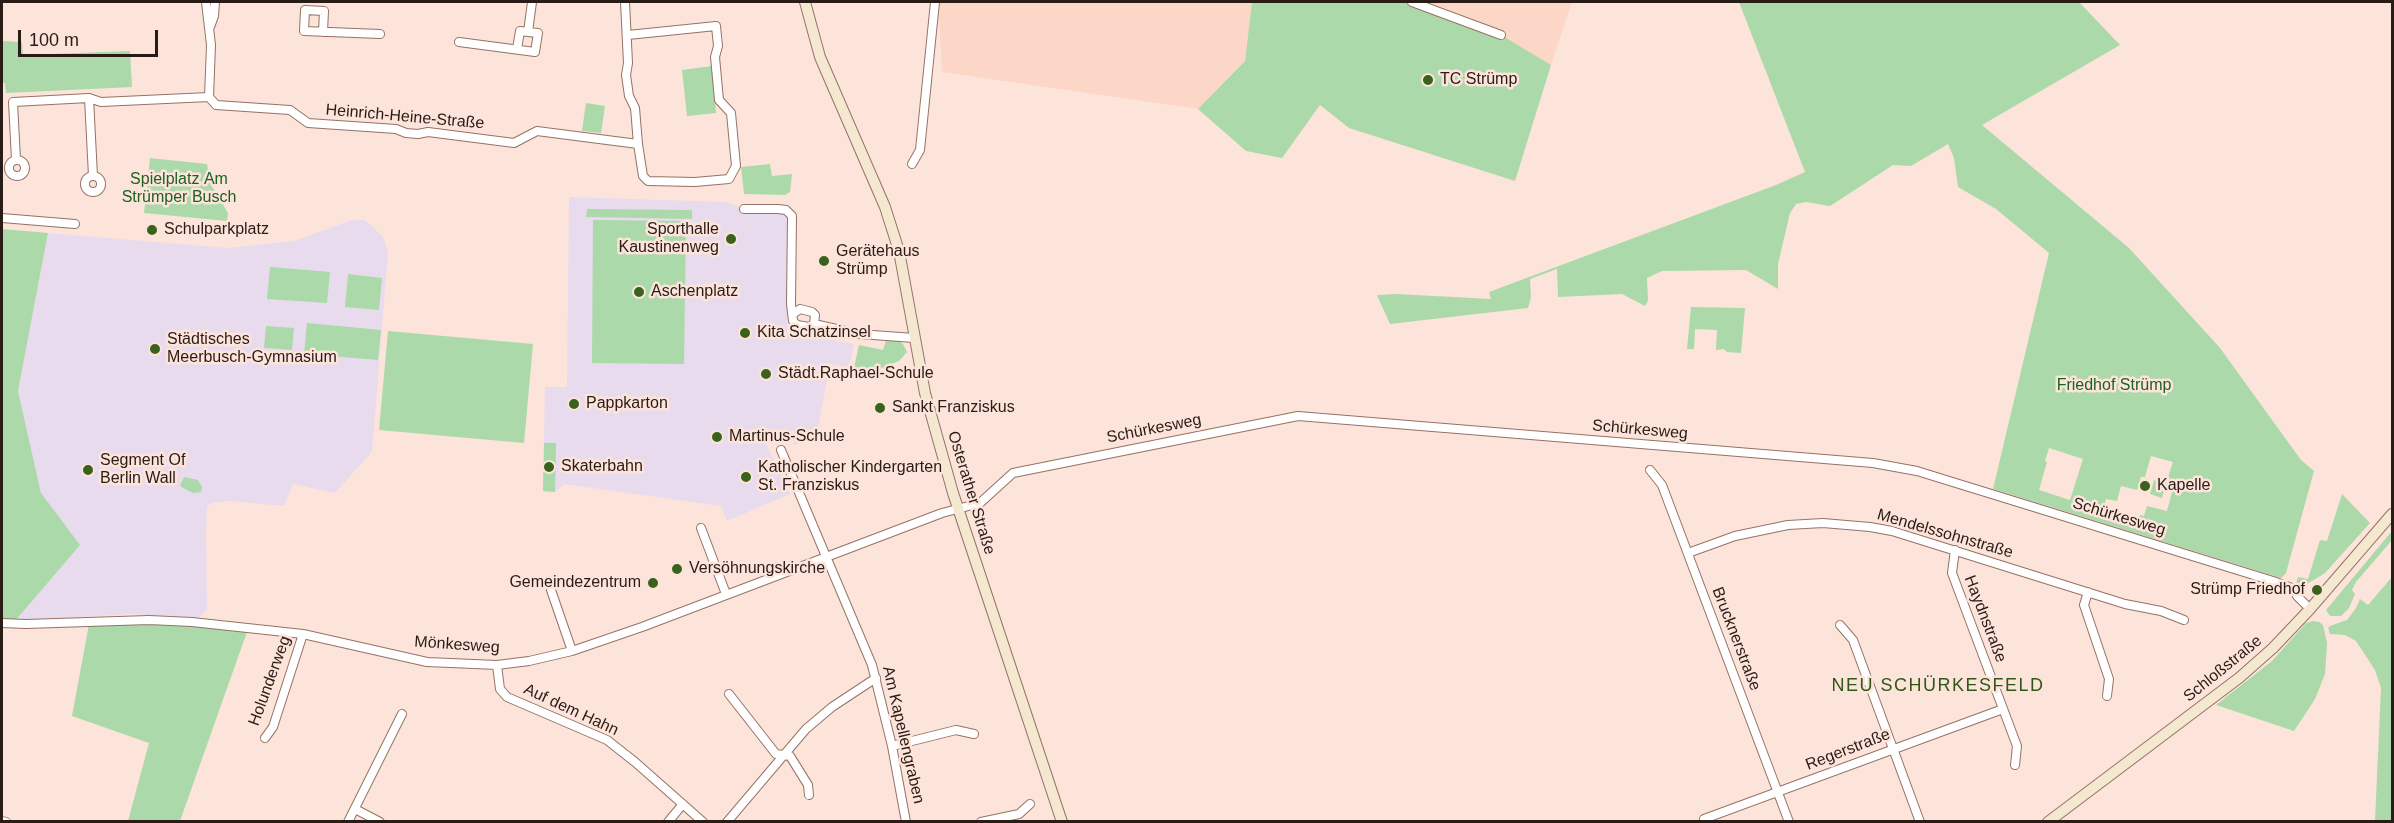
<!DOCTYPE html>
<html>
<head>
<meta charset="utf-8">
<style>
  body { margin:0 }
  #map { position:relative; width:2394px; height:823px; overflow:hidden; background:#fde4db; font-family:Helvetica,sans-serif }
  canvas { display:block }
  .frame { position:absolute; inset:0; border:3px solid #291b15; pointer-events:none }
  .scale { position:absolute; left:18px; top:30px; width:140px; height:27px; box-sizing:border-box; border:3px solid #291b15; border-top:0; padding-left:8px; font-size:18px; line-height:21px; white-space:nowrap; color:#291b15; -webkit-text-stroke:4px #fde4db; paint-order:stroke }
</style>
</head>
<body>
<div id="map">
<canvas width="2394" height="823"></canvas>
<div class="frame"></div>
<div class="scale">100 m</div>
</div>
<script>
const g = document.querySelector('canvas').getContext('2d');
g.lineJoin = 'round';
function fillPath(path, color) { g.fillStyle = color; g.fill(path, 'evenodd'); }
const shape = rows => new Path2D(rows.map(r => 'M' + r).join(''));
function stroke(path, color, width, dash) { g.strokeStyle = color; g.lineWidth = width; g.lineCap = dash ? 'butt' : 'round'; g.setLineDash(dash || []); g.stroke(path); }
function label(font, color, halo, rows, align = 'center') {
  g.font = font + ' Helvetica,sans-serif'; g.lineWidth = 5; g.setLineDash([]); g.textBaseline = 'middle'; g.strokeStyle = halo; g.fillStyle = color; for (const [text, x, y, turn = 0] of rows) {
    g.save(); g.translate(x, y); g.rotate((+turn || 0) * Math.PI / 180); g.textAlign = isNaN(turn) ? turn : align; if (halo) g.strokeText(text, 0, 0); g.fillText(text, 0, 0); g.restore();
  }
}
fillPath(shape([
  [938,2,1252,2,1245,61,1198,109,942,72],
  [1412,2,1572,2,1551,65,1501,35]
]), '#fcd6c7');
fillPath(shape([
  [569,197,726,202,753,211,786,214,788,218,787,335,821,338,854,344,849,367,830,364,817,433,793,446,794,430,765,442,790,494,727,521,721,506,564,484,555,492,543,491,545,387,567,387],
  [352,220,364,220,371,225,383,237,388,252,372,452,335,493,293,484,284,506,230,501,211,503,207,507,206,534,207,609,199,618,130,614,15,621,79,545,41,493,18,391,48,233,228,248,294,241]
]), '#e8dbee');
fillPath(shape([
  [1252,2,1412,2,1501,35,1551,65,1515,181,1349,128,1320,105,1282,158,1246,151,1198,109,1245,61],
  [1739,2,2079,2,2120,45,1982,125,2129,248,2220,348,2301,460,2314,471,2286,573,2281,578,1993,489,2049,253,1996,209,1958,187,1954,158,1948,144,1911,166,1893,165,1830,206,1806,202,1796,204,1790,213,1778,264,1778,289,1746,270,1662,271,1647,278,1648,301,1645,306,1622,294,1558,297,1557,269,1530,279,1531,297,1528,308,1390,324,1377,295,1396,294,1491,299,1489,292,1776,185,1805,172],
  [2049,448,2083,459,2070,500,2039,490,2047,462,2045,461],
  [2151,456,2173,462,2166,483,2154,480,2150,494,2162,498,2164,490,2172,492,2167,511,2147,506,2144,516,2140,515,2137,524,2102,514,2106,499,2117,501,2121,486,2137,490,2141,477,2145,477],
  [2,41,22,42,23,55,130,51,132,87,6,93,5,83,2,83],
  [712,66,716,113,687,116,682,70],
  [586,103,605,106,601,133,582,131],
  [150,158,207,164,211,185,228,213,227,221,144,213],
  [770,164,772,176,792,174,790,192,785,195,744,194,741,167],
  [587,209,692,210,692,219,586,217],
  [593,220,686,221,684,364,592,363],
  [2,229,48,233,18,391,41,493,80,545,15,621,2,619],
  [270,267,330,272,327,303,267,299],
  [348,274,382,278,379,310,345,307],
  [1691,307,1745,308,1741,353,1727,352,1724,349,1716,350,1717,330,1695,329,1694,349,1687,349],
  [307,323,381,330,378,360,304,354],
  [266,326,294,328,292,350,264,348],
  [388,331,533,344,524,443,379,430],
  [896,339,903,344,907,352,899,361,872,372,854,368,859,345,883,350,886,340],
  [544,443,556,443,555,492,543,491],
  [184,477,198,480,202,487,201,492,193,493,180,486],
  [2342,494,2370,523,2325,573,2307,584,2297,596,2294,589,2298,577,2308,579,2320,540,2327,541],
  [2392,531,2392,540,2356,582,2352,590,2355,594,2349,608,2341,616,2330,616,2326,610],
  [2392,577,2392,821,2375,821,2381,688,2375,670,2356,641,2345,635,2330,634,2328,628,2330,626,2347,620,2356,608,2360,599,2368,605],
  [154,620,248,629,180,821,128,821,149,743,72,716,89,624],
  [2313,621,2319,622,2323,625,2327,643,2325,674,2315,699,2294,731,2216,705,2272,661,2306,623]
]), '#abd9aa');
const street = shape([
  [206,2,211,45,209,97,216,105,290,110,308,123,396,129,406,133,418,134,428,132,514,143,537,131,638,144,635,108,629,96,626,75,628,63,625,2],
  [1412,2,1501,35],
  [210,27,214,16,215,2],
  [323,32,324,11,305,10,304,31,380,34],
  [628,35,716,26,718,46,715,57,719,100,731,113,736,166,729,179,695,182,648,181,643,176,638,144],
  [459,42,535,52,538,33,528,32],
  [517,49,520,31,528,32,532,2],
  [89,98,93,176],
  [16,160,13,102,89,98,101,102,209,97],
  '9 168a8 8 0 1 1 16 0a8 8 0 1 1-16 0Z',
  [912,164,920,150,935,2],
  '85 184a8 8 0 1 1 16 0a8 8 0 1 1-16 0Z',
  [744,209,778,209,786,210,792,216,791,304,793,321,797,325,809,327,814,324,859,334,914,338],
  [2,218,75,224],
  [793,314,800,309,812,312,815,315,814,324],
  [781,450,872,665,892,746,906,822],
  [1650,470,1662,485,1789,822],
  [701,528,726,594],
  [1955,550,1952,573,2017,746,2015,765],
  [1688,553,1735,536,1788,525,1823,523,1870,527,1892,531,2125,604,2161,611,2184,620],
  [551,590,572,651],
  [2088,592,2084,605,2109,679,2107,696],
  [2,623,26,624,149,620,192,622,303,634,427,662,497,665,529,661,572,651,642,627,942,513,980,503,1013,473,1298,416,1873,463,1917,471,2273,581,2294,589,2297,596,2310,609],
  [1840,625,1853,640,1920,822],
  [497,665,500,689,507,697,607,740,635,762,703,822],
  [729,694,776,754,790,756,808,785,809,795],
  [265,738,273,727,303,634],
  [892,746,956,730,974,734],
  [355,809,380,822],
  [1704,819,2003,709],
  [2,821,6,822],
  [348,822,402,714],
  [668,822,683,804],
  [727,822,806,729,832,707,876,678],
  [981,822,1019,814,1030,804]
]);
const secondary = shape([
  [805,2,820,57,885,207,899,251,925,393,953,493,1062,822],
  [2048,822,2239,678,2273,648,2310,609,2392,514]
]);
stroke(street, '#957264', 10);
stroke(secondary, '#957264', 12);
stroke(street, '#fff', 8);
stroke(secondary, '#f5e8d0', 10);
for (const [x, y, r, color] of [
  [1428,80,6,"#3a621d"],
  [152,230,6,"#3a621d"],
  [731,239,6,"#3a621d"],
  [824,261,6,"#3a621d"],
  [639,292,6,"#3a621d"],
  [745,333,6,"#3a621d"],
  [155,349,6,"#3a621d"],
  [766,374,6,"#3a621d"],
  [574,404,6,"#3a621d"],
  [880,408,6,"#3a621d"],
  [717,437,6,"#3a621d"],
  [549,467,6,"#3a621d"],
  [88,470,6,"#3a621d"],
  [746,477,6,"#3a621d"],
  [2145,486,6,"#3a621d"],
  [677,569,6,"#3a621d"],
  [653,583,6,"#3a621d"],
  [2317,590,6,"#3a621d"]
]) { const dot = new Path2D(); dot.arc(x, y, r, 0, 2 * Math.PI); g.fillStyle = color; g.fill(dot); stroke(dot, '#fde4db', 2); }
label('16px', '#291b15', '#fde4db', [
  ["TC Strümp",1440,80],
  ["Schulparkplatz",164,230],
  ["Sporthalle",719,230,"right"],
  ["Kaustinenweg",719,248,"right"],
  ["Gerätehaus",836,252],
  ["Strümp",836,270],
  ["Aschenplatz",651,292],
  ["Kita Schatzinsel",757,333],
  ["Städtisches",167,340],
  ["Meerbusch-Gymnasium",167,358],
  ["Städt.Raphael-Schule",778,374],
  ["Pappkarton",586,404],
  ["Sankt Franziskus",892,408],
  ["Martinus-Schule",729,437],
  ["Segment Of",100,461],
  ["Berlin Wall",100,479],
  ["Skaterbahn",561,467],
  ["Katholischer Kindergarten",758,468],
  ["St. Franziskus",758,486],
  ["Kapelle",2157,486],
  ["Versöhnungskirche",689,569],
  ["Gemeindezentrum",641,583,"right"],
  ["Strümp Friedhof",2305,590,"right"]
], 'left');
label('16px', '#291b15', '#fde4db', [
  ["Heinrich-Heine-Straße",405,117,5],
  ["Schürkesweg",1154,429,-11],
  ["Schürkesweg",1640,430,5],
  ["Osterather Straße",971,493,73],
  ["Schürkesweg",2119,517,17],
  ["Mendelssohnstraße",1945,534,16],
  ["Haydnstraße",1985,619,69],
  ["Brucknerstraße",1736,639,69],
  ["Mönkesweg",457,645,4],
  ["Schloßstraße",2223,669,-39],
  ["Holunderweg",270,681,-70],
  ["Auf dem Hahn",571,710,25],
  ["Am Kapellengraben",903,735,77],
  ["Regerstraße",1848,750,-21]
]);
label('16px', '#1b6221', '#fde4db', [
  ["Spielplatz Am",179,180],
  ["Strümper Busch",179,198],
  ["Friedhof Strümp",2114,386]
]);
g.letterSpacing = '1.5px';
label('18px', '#325617', '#fde4db', [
  ["NEU SCHÜRKESFELD",1938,686]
]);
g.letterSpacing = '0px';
</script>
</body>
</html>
